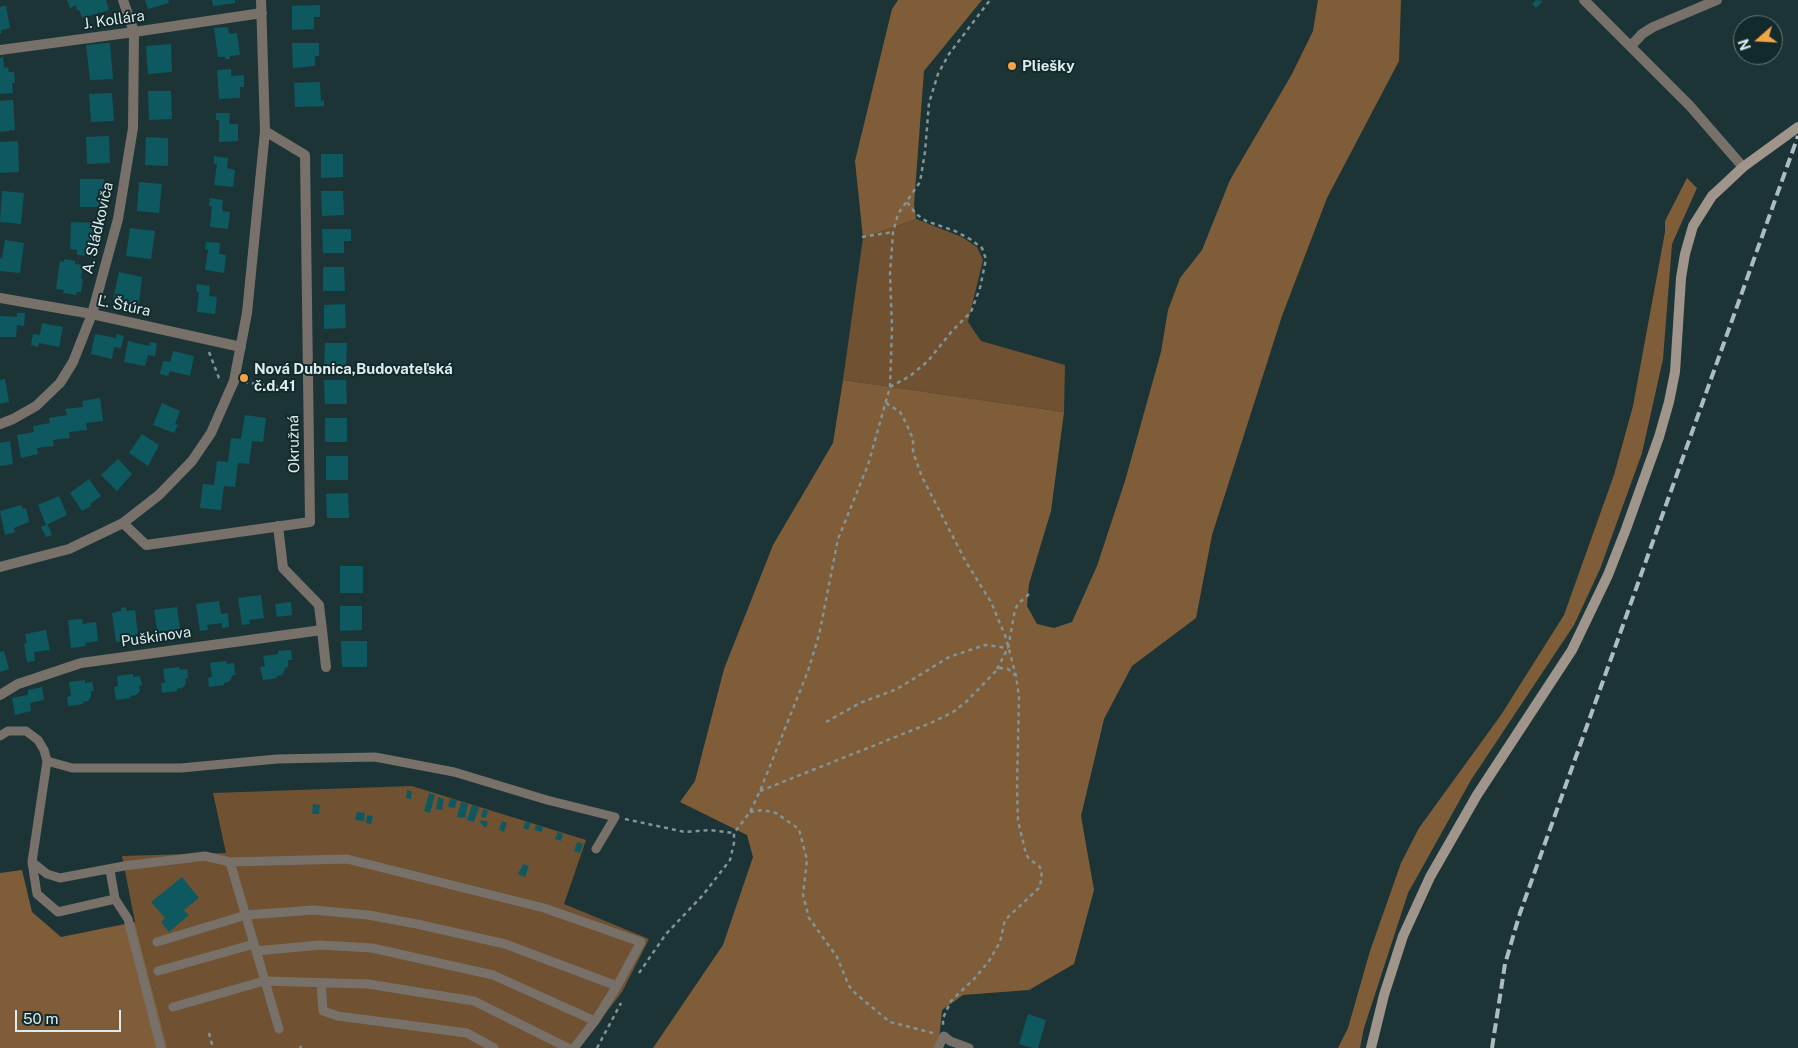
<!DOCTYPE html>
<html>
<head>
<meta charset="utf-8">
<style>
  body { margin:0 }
  #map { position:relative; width:1798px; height:1048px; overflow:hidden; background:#1d3437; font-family:"Public Sans",sans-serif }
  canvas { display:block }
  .north { position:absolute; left:1733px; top:15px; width:50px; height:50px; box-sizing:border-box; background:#132a2c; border:1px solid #647879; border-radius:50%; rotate:251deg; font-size:14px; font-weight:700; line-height:20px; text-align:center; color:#deeced }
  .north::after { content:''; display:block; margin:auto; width:18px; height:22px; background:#f5a345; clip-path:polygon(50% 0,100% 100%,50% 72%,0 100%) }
  .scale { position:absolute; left:15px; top:1010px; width:106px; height:22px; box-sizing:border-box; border:2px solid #deeced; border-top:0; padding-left:6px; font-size:15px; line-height:18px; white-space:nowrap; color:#deeced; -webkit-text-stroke:4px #132a2c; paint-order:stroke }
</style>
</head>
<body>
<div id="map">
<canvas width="1798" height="1048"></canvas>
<div class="north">N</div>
<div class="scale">50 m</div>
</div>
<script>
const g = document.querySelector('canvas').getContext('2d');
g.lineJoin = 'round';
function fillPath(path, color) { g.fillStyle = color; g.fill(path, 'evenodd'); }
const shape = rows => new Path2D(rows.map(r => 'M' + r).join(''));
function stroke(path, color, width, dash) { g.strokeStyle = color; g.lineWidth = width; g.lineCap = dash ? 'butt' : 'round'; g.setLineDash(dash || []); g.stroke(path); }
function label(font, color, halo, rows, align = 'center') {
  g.font = font + ' "Public Sans",sans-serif'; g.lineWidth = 4; g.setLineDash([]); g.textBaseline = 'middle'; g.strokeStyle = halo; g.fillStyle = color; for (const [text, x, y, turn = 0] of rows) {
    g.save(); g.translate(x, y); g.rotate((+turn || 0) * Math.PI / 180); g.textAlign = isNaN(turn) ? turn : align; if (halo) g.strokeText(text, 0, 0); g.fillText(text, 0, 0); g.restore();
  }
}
fillPath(shape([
  [916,219,962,237,977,247,983,260,968,322,981,341,1065,365,1064,412,843,380,863,238],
  [412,786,586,840,564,904,649,939,622,992,579,1048,168,1048,135,922,122,856,226,853,213,793]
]), '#705233');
fillPath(shape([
  [898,0,982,0,924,71,914,204,916,219,863,238,855,161,892,9],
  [1318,0,1401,0,1399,61,1327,198,1282,316,1212,535,1196,618,1132,666,1104,719,1081,816,1094,890,1074,964,1029,990,963,995,942,1010,939,1041,935,1048,653,1048,723,945,753,857,747,835,680,802,695,781,724,669,773,545,833,443,843,380,1064,412,1051,511,1029,584,1027,606,1037,624,1054,628,1072,622,1097,566,1125,481,1161,352,1168,310,1180,278,1202,250,1230,180,1292,74,1313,31],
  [1687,178,1697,188,1672,244,1663,359,1642,453,1600,569,1574,625,1471,780,1408,893,1364,1028,1360,1048,1338,1048,1348,1028,1370,951,1401,863,1419,828,1501,715,1564,615,1614,475,1633,406,1665,232,1665,221],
  [22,870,32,912,61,937,135,922,168,1048,0,1048,0,873]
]), '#7f5d39');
fillPath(shape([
  [67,0,106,0,109,10,82,18,80,11,77,10,76,5,70,8],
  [145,0,168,0,169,3,148,9],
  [212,0,235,0,235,3,213,6],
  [1536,0,1543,1,1536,8,1532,4],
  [320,5,320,17,314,17,314,29,292,30,292,6],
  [3,6,6,6,10,28,1,30,2,33,0,34,0,7],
  [228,27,229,34,237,33,240,55,230,56,230,59,225,59,225,57,218,57,214,28],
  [110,43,113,79,90,80,86,45],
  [292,43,319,43,319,56,315,56,315,66,293,68],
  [171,44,172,72,148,74,146,46],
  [3,57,4,68,8,67,9,72,14,72,15,83,12,83,13,93,0,94,0,58],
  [231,69,231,76,244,75,244,87,240,87,240,98,219,99,217,70],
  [320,82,321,101,324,100,324,106,295,107,294,83],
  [148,91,171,91,172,119,149,120],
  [112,93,114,121,91,122,89,94],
  [13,100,15,130,0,132,0,101],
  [216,113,230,113,229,124,238,124,238,141,219,142,219,120,216,120],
  [109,136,110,163,87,164,86,137],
  [146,137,168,138,168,166,145,165],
  [18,141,19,172,0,173,0,142],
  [321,154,343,154,343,177,321,178],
  [214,156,228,158,227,168,235,170,233,187,214,185,217,164,214,164],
  [80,179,104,179,103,207,80,207],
  [139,182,162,184,159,213,137,211],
  [2,191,24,193,21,224,0,222],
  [321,191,343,191,344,215,322,216],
  [210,198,223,200,222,211,230,212,228,229,210,227,212,206,209,206],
  [71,222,94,223,92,256,77,255,77,250,70,249],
  [130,228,155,231,151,259,126,256],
  [322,229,351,229,351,241,344,241,344,253,323,253],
  [5,240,24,243,20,273,0,271,0,258,2,259],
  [206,242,220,243,219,254,226,255,224,273,205,270,208,250,205,249],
  [64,259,75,261,75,264,83,265,81,279,83,279,81,292,77,292,76,295,63,293,64,290,56,289,60,261,64,262],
  [323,267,344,267,345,291,323,291],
  [119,272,142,277,139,304,113,300],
  [197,284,210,286,209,296,217,297,215,314,197,312,199,292,196,291],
  [345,304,346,328,324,329,324,305],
  [17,313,25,313,24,326,17,325,16,337,0,337,0,316,17,317],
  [42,323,63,327,59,347,39,343,38,347,31,345,33,334,40,335],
  [95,334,116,338,117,334,124,336,121,348,114,347,112,359,91,354],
  [128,341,149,346,150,342,157,343,155,356,148,355,145,366,124,362],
  [325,343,347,343,346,366,324,366],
  [173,351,194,356,190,376,170,371,168,376,160,374,163,361,170,362],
  [5,379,9,402,0,404,0,380],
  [324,380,346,380,347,404,325,404],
  [100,398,103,421,86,423,87,430,69,432,70,438,53,440,54,446,37,448,38,454,21,458,17,435,34,432,33,426,50,423,49,418,67,415,65,409,83,407,82,401],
  [162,403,180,411,175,424,178,425,174,433,153,425],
  [245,415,266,418,263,442,252,441,249,464,238,463,235,487,224,486,221,510,200,508,203,484,214,485,217,461,228,462,231,438,241,439],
  [325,418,347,418,347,442,325,442],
  [142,434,159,445,148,466,129,453],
  [10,441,13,464,0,466,0,443],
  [326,456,348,456,348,480,326,480],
  [118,459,132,474,117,491,101,475],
  [89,479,101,496,90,504,91,506,82,511,70,493],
  [348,493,349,518,327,518,326,494],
  [59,496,67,515,46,525,38,505],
  [21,505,23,509,26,508,29,522,14,528,15,532,5,535,0,511],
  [45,525,48,525,52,535,46,537,41,527],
  [340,566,363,566,363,593,340,593],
  [261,595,264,618,249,620,250,624,242,625,238,598],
  [219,601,221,614,228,613,229,627,222,628,222,623,207,625,208,630,200,631,196,604],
  [291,602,292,615,277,617,275,604],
  [340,606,362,606,362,630,340,631],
  [126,607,126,611,135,610,138,635,123,637,123,641,116,642,112,613,121,611,121,608],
  [177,607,180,629,165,631,165,635,158,636,154,610],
  [82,619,83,624,96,622,98,641,85,643,86,646,71,648,68,620],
  [46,630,50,650,34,652,35,661,27,662,24,644,27,643,25,634],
  [341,641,367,641,367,667,342,667],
  [291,650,292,660,288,660,288,667,286,667,282,675,277,676,277,678,263,680,260,667,265,666,263,656,278,654,278,651],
  [4,651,9,669,0,672,0,652],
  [226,661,227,664,234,663,235,675,233,675,229,682,224,683,224,685,209,687,208,678,212,677,210,663],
  [179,667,180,670,187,669,188,678,185,679,186,684,182,688,177,689,177,691,162,693,161,683,165,683,163,669],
  [133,674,133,677,140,676,142,685,139,686,140,691,136,695,130,696,131,698,116,700,114,687,118,686,117,676],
  [85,680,85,683,92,682,94,691,91,691,91,697,88,701,83,702,83,704,68,706,67,697,71,696,69,682],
  [42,687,44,700,30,703,31,711,15,715,12,698,28,695,28,690],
  [407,790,412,791,411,799,406,798],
  [429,793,435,795,430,813,424,811],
  [438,797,444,799,442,810,436,809],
  [450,799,457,800,455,808,448,807],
  [461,802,468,804,465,818,457,817],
  [313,804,320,805,319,814,312,814],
  [472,805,479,807,474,822,467,820],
  [483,809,488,811,486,818,481,817],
  [357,812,365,813,364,821,355,820],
  [367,815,373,816,371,824,366,823],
  [481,820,488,822,486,828,480,823],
  [502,821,507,823,504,832,499,830],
  [526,821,531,823,528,830,523,828],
  [536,825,543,827,542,832,534,830],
  [558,832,563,834,561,841,555,839],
  [577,842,583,844,580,853,574,851],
  [523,864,529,866,525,877,518,874],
  [182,877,199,898,184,910,189,915,169,932,161,922,165,918,151,902],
  [1028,1014,1046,1020,1038,1048,1032,1048,1019,1044]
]), '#0e5960');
stroke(shape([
  [862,237,893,232],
  [209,352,219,378,222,381],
  [244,382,298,390],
  [890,387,910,376,928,361,952,331,971,312,980,288,986,259,982,248,970,239,955,231,926,221,916,214,907,202],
  [886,403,900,412,906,423,913,439,913,452,922,477,966,562,991,602,1006,638,1016,676,1019,697,1017,788,1018,821,1026,854,1029,859,1039,866,1042,871,1040,887,1005,920,1000,942,989,961,975,978,951,1001,943,1018,943,1026],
  [997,669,1008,648,1015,610,1018,604,1029,594],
  [826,722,860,703,897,689,949,657,985,645,1008,648],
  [760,791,933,722,953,712,966,702,996,671,1001,668,1008,669,1015,675],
  [750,812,762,810,776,813,799,829,807,860,803,895,809,918,837,957,849,986,856,994,890,1022,933,1033],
  [625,819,685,832,710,830,734,833],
  [639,973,666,934,703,895,730,860,734,843,734,833,750,812,760,791,808,671,819,635,838,539,868,465,890,387,892,328,890,274,893,232,898,214,920,182,925,152,929,103,938,74,949,54,990,0],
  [209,1033,213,1048],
  [300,1046,301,1048],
  [597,1048,621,1003]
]), '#829496', 2.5, [4, 4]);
stroke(shape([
  [0,736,8,731,26,731,38,740,44,750,47,761,32,862,47,874,60,878,124,866,205,856,230,862,347,859,544,908,641,942,617,986,595,1021,574,1048],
  [47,761,72,768,181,768,277,759,375,757,454,772,547,800,615,817,596,849],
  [32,862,37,894,58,912,115,899],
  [230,862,279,1029],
  [110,870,115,899,128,919,161,1048],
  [157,942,246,915,314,910,368,915,417,924,505,944,617,986],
  [256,951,320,945,372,948,493,975,595,1021],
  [158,971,254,944],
  [321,983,323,1011,338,1016,467,1033,494,1048],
  [173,1007,264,981,368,984,474,1001,568,1048],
  [938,1048,944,1036,950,1041,969,1048]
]), '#78716a', 9);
stroke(shape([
  [1584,0,1690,106,1743,167],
  [1631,46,1642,34,1653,27,1717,0],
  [0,50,134,32,262,13],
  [0,298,92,314,241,347],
  [0,424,13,419,36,406,60,383,73,362,92,314,118,219,133,128,134,32,123,0],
  [123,523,146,545,310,522,305,155,265,131],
  [0,567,69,549,123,523,159,495,192,461,211,433,234,381,247,313,265,131,261,0],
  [322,630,326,667],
  [0,695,18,684,81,663,322,630,319,605,283,568,278,526]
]), '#78716a', 10);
stroke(shape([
  [1371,1048,1384,995,1403,936,1430,877,1477,795,1572,650,1608,575,1626,529,1659,437,1669,402,1675,372,1681,278,1685,254,1693,226,1712,196,1725,184,1743,167,1798,127]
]), '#a0958b', 10);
stroke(shape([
  [1492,1048,1505,964,1520,913,1798,136]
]), '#adbdbf', 4, [10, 5]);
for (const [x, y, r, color] of [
  [1012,66,5,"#f5a345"],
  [244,378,5,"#f5a345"]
]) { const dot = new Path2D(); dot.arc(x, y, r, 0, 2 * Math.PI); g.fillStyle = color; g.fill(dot); stroke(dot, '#132a2c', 2); }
label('15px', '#deeced', '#132a2c', [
  ["J. Kollára",114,20,-8],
  ["A. Sládkoviča",98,228,-77],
  ["Ľ. Štúra",124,306,12],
  ["Okružná",294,444,-91],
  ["Puškinova",156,637,-8]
]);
label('bold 15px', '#deeced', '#132a2c', [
  ["Pliešky",1022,66],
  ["Nová Dubnica,Budovateľská",254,369],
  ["č.d.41",254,386]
], 'left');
</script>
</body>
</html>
